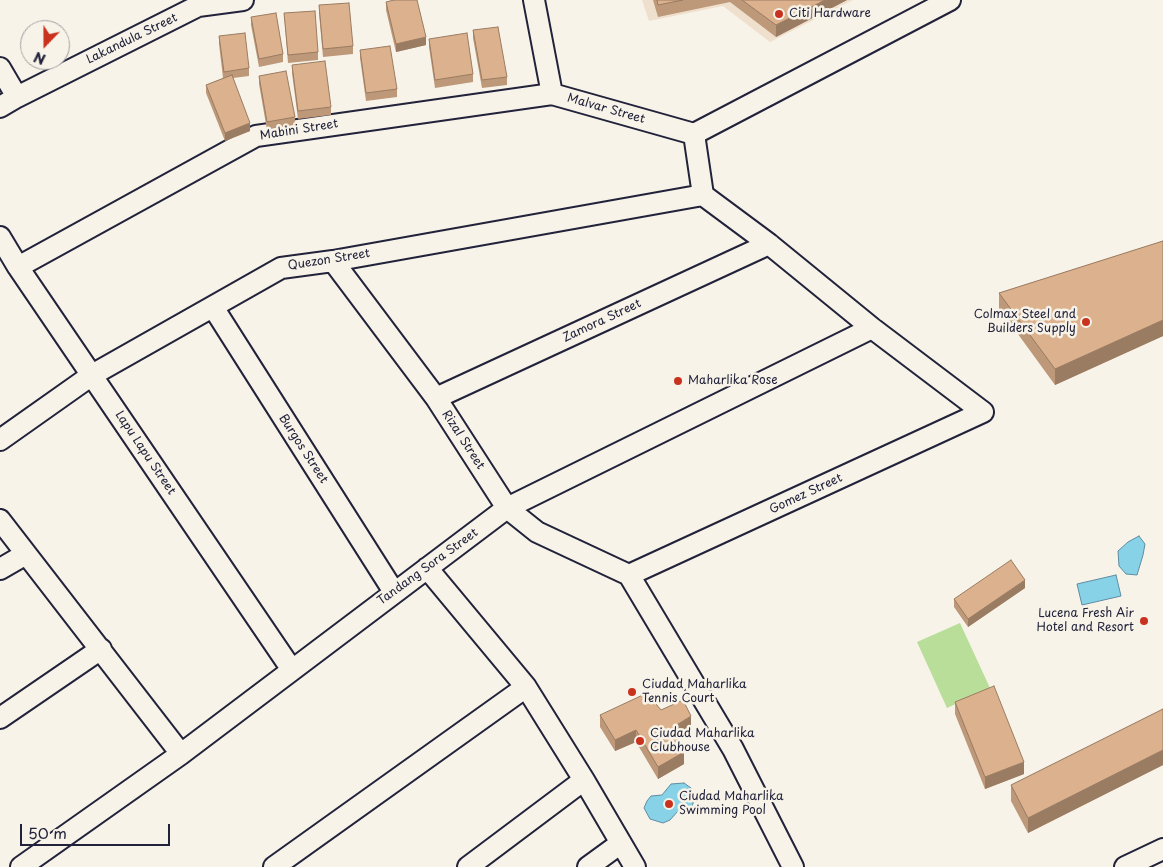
<!DOCTYPE html>
<html>
<head>
<meta charset="utf-8">
<style>
  body { margin:0 }
  #map { position:relative; width:1163px; height:867px; overflow:hidden; background:#f7f3e8; font-family:"Playpen Sans",sans-serif }
  canvas { display:block }
  .north { position:absolute; left:20px; top:20px; width:50px; height:50px; box-sizing:border-box; background:#f7f3e8; border:1px solid #a29fa3; border-radius:50%; rotate:202deg; font-size:14px; font-weight:700; line-height:20px; text-align:center; color:#22223b }
  .north::after { content:''; display:block; margin:auto; width:18px; height:22px; background:#c8321e; clip-path:polygon(50% 0,100% 100%,50% 72%,0 100%) }
  .scale { position:absolute; left:20px; top:824px; width:150px; height:22px; box-sizing:border-box; border:2px solid #22223b; border-top:0; padding-left:6px; font-size:15px; line-height:18px; white-space:nowrap; color:#22223b; -webkit-text-stroke:4px #f7f3e8; paint-order:stroke }
</style>
</head>
<body>
<div id="map">
<canvas width="1163" height="867"></canvas>
<div class="north">N</div>
<div class="scale">50 m</div>
</div>
<script>
const g = document.querySelector('canvas').getContext('2d');
g.lineJoin = 'round';
function fillPath(path, color) { g.fillStyle = color; g.fill(path, 'evenodd'); }
const shape = rows => new Path2D(rows.map(r => 'M' + r).join(''));
function stroke(path, color, width, dash) { g.strokeStyle = color; g.lineWidth = width; g.lineCap = dash ? 'butt' : 'round'; g.setLineDash(dash || []); g.stroke(path); }
function label(font, color, halo, rows, align = 'center') {
  g.font = font + ' "Playpen Sans",sans-serif'; g.lineWidth = 5; g.setLineDash([]); g.textBaseline = 'middle'; g.strokeStyle = halo; g.fillStyle = color; for (const [text, x, y, turn = 0] of rows) {
    g.save(); g.translate(x, y); g.rotate((+turn || 0) * Math.PI / 180); g.textAlign = isNaN(turn) ? turn : align; if (halo) g.strokeText(text, 0, 0); g.fillText(text, 0, 0); g.restore();
  }
}
fillPath(shape([
  [642,0,853,0,770,42,723,6,649,21]
]), '#efdfcd');
fillPath(shape([
  [960,623,990,688,947,708,917,642]
]), '#b9de99');
const water = shape([
  [1139,536,1145,544,1143,555,1137,575,1126,574,1119,566,1118,551,1128,542,1139,536],
  [1116,575,1121,596,1082,605,1077,584,1116,575],
  [684,783,691,788,695,799,691,808,678,811,670,820,663,823,650,819,644,808,647,801,651,796,662,795,671,784,684,783]
]);
fillPath(water, '#87d2e7');
stroke(water, '#5f8ca2', 1);
const minor = shape([
  [534,0,552,94,694,134],
  [0,68,17,97],
  [0,107,17,97,198,6,243,0],
  [694,134,950,0],
  [0,237,18,267,292,670],
  [333,261,436,398,507,508,537,532,629,575],
  [18,267,256,136,552,94],
  [213,307,394,592],
  [436,398,769,244],
  [0,440,92,375,281,268,333,261,703,195],
  [0,520,181,754],
  [427,568,526,687,584,780,635,867],
  [0,569,26,554],
  [629,575,983,412,872,328,769,244,703,195,694,134],
  [629,575,733,749,793,867],
  [0,718,101,649],
  [21,867,181,754,507,508,872,328],
  [274,867,526,687],
  [468,867,584,780],
  [588,867,621,843],
  [1125,867,1163,849]
]);
stroke(minor, '#22223b', 24);
stroke(minor, '#f7f3e8', 20);
fillPath(shape([
  [653,0,847,0,776,37,730,2,658,17],
  [386,2,426,45,396,52,386,10],
  [319,5,353,46,353,54,323,57,319,13],
  [284,13,318,52,318,60,288,63],
  [251,17,283,54,283,62,259,67,251,25],
  [473,30,507,77,507,85,482,88,473,38],
  [219,36,249,68,249,76,233,78,250,131,225,141,206,93,206,85,223,78,219,44],
  [429,39,473,74,473,82,435,88,429,47],
  [360,50,397,89,397,97,366,101,360,58],
  [292,65,331,107,331,115,298,119,292,73],
  [259,76,295,117,295,125,267,130,259,84],
  [1163,241,1163,336,1055,385,999,308,999,293],
  [1025,588,968,627,954,607,954,599],
  [955,702,1024,774,985,789,955,714],
  [1163,709,1163,765,1028,833,1011,801,1011,785],
  [661,710,691,728,676,737,684,764,658,779,636,742,615,751,600,727,600,715]
]), '#bd9879');
fillPath(shape([
  [825,0,847,0,776,37,776,25],
  [426,37,426,45,396,52,396,44],
  [250,123,250,131,225,141,225,133],
  [1163,320,1163,336,1055,385,1055,369],
  [1025,580,1025,588,968,627,968,619],
  [691,716,691,728,672,740,672,728],
  [636,730,636,742,615,751,615,740],
  [1163,750,1163,765,1028,833,1028,818],
  [684,752,684,764,658,779,658,767],
  [1024,762,1024,774,985,789,985,777]
]), '#9a7c63');
const building = shape([
  [394,0,417,0,426,37,396,44,386,2,394,0],
  [657,0,683,0,658,5,657,0],
  [742,0,825,0,776,25,742,0],
  [349,3,353,46,323,49,319,5,349,3],
  [315,11,318,52,288,55,284,13,315,11],
  [276,13,283,54,259,59,251,17,276,13],
  [498,27,507,77,482,80,473,30,498,27],
  [245,33,249,68,224,72,219,36,245,33],
  [467,33,473,74,435,80,429,39,467,33],
  [390,46,397,89,366,93,360,50,390,46],
  [325,61,331,107,298,111,292,65,325,61],
  [286,71,295,117,267,122,259,76,286,71],
  [232,75,250,123,225,133,206,85,232,75],
  [1163,241,1163,320,1055,369,999,293,1163,241],
  [1011,560,1025,580,968,619,954,599,1011,560],
  [994,686,1024,762,985,777,955,702,994,686],
  [647,693,661,710,683,700,691,716,672,728,684,752,658,767,636,730,615,740,600,715,647,693],
  [1163,709,1163,750,1028,818,1011,785,1163,709]
]);
fillPath(building, '#dcb18d');
stroke(building, '#9a7c63', 1);
for (const [x, y, r, color] of [
  [779,14,5,"#c8321e"],
  [1086,322,5,"#c8321e"],
  [678,381,5,"#c8321e"],
  [1144,621,5,"#c8321e"],
  [632,692,5,"#c8321e"],
  [640,741,5,"#c8321e"],
  [669,804,5,"#c8321e"]
]) { const dot = new Path2D(); dot.arc(x, y, r, 0, 2 * Math.PI); g.fillStyle = color; g.fill(dot); stroke(dot, '#f7f3e8', 2); }
label('12px', '#22223b', '#f7f3e8', [
  ["Citi Hardware",789,14],
  ["Colmax Steel and",1076,315,"right"],
  ["Builders Supply",1076,329,"right"],
  ["Maharlika Rose",688,381],
  ["Lucena Fresh Air",1134,614,"right"],
  ["Hotel and Resort",1134,628,"right"],
  ["Ciudad Maharlika",642,685],
  ["Tennis Court",642,699],
  ["Ciudad Maharlika",650,734],
  ["Clubhouse",650,748],
  ["Ciudad Maharlika",679,797],
  ["Swimming Pool",679,811]
], 'left');
label('12px', '#22223b', '#f7f3e8', [
  ["Lakandula Street",132,39,-26],
  ["Malvar Street",606,109,16],
  ["Mabini Street",299,130,-9],
  ["Quezon Street",329,260,-9],
  ["Zamora Street",602,321,-25],
  ["Rizal Street",463,440,57],
  ["Burgos Street",303,449,57],
  ["Lapu Lapu Street",145,453,56],
  ["Gomez Street",806,494,-25],
  ["Tandang Sora Street",428,567,-36]
]);
</script>
</body>
</html>
